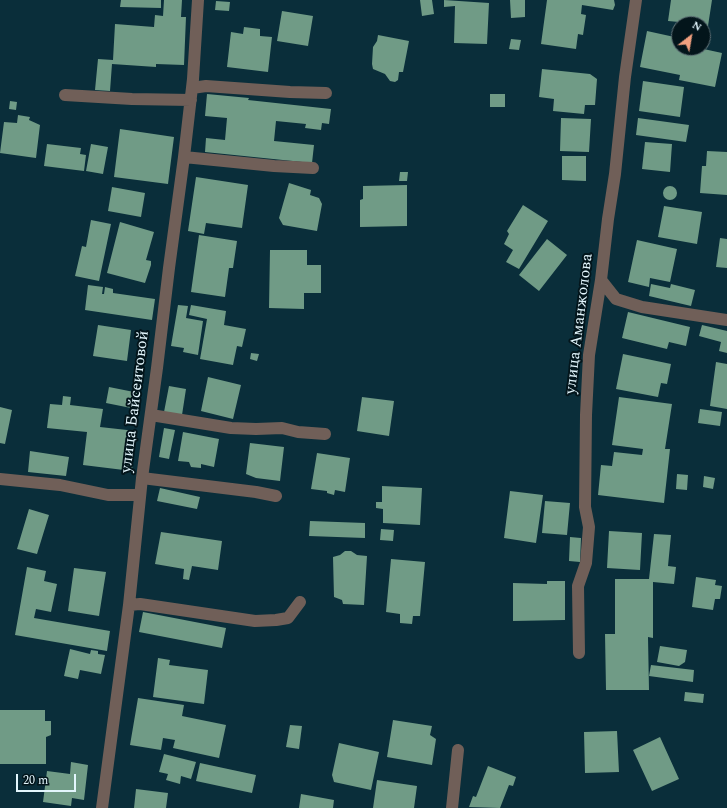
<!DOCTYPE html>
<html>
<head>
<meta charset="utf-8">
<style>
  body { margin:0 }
  #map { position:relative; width:727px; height:808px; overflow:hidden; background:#0a2e3a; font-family:Spectral,serif }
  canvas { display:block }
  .north { position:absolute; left:671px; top:16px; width:40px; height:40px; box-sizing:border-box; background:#03151b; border:1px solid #5d6f75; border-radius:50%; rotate:31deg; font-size:11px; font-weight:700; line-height:16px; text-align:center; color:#e3f6fd }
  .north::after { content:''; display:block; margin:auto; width:14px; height:18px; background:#f2a07f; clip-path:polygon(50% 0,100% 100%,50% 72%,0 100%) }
  .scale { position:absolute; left:16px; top:774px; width:60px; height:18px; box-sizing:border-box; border:2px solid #e3f6fd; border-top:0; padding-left:5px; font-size:12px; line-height:14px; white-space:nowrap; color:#e3f6fd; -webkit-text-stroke:3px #03151b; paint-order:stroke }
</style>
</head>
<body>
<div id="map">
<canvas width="727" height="808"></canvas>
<div class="north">N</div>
<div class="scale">20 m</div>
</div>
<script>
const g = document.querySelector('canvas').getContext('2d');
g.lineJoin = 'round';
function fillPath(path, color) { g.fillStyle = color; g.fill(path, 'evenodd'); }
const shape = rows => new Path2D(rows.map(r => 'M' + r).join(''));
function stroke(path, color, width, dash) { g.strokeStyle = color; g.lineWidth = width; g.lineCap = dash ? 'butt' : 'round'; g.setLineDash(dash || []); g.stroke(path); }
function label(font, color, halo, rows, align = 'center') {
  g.font = font + ' Spectral,serif'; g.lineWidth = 4; g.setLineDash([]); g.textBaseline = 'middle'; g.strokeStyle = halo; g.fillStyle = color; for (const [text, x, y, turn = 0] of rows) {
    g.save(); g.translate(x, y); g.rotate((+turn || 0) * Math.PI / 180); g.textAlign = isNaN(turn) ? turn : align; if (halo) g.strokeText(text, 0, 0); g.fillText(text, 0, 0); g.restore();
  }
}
fillPath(shape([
  [121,0,161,0,161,8,120,7],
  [164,0,182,0,181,17,186,17,184,65,156,64,156,67,112,64,110,91,95,90,98,59,113,60,115,24,154,27,155,15,163,16],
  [420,0,432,0,434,14,422,16],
  [444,0,489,3,487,44,454,43,455,6,444,7],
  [510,0,525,0,525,17,511,18],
  [547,0,614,0,615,5,613,10,582,5,581,14,586,15,583,35,578,34,576,49,541,44],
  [671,0,712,0,708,26,687,22,687,24,679,24,679,22,668,21],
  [216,1,230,2,229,11,215,10],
  [282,11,313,16,308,46,277,41],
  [244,27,260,29,260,36,272,37,268,72,227,67,231,32,243,34],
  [647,31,679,38,679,48,699,48,722,53,715,87,679,80,680,75,640,67],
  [378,35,409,41,403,72,399,72,398,80,395,82,390,81,385,74,373,69,372,64,373,47,377,41],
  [511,39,521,40,519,50,509,49],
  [542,69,590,74,597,79,595,105,585,105,584,114,553,111,554,99,539,97],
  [643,81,684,87,680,117,639,111],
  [207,94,249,98,248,100,331,109,329,124,322,123,321,130,305,128,306,124,276,121,274,141,314,145,312,163,205,152,206,138,225,140,227,118,205,116],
  [490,94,505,94,505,107,490,107],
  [10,101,17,102,16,110,9,109],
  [18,115,30,117,29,120,40,125,36,158,0,153,4,122,17,123],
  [561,118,591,119,589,152,560,151],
  [638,118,689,125,686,142,636,135],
  [120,129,174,137,168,184,114,177],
  [645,142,672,144,670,172,642,169],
  [47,144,81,148,80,154,86,155,84,171,44,166],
  [91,144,108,147,103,174,86,171],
  [707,151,727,152,727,195,700,193,702,166,706,166],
  [562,156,586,156,586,181,562,180],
  [400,172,408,172,407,181,399,181],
  [196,177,248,185,242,228,206,223,204,234,188,231],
  [289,183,311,190,310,195,319,198,322,204,317,231,283,225,279,218],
  [407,185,407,226,360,227,360,200,363,199,363,186],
  '663 193a7 7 0 1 1 14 0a7 7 0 1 1-14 0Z',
  [112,187,145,193,141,217,108,211],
  [523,205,548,221,519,269,506,262,513,250,504,244,509,234,507,231],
  [664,206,702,212,697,244,658,237],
  [91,220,111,224,99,281,75,276,82,246,86,247],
  [120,222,154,232,146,260,151,261,151,265,145,283,107,273],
  [199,235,237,241,233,268,229,268,225,297,191,292],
  [720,238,727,239,727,268,716,267],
  [547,239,567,255,539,291,519,275],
  [637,240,677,249,670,282,650,278,649,287,628,282],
  [270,250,307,250,307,265,321,265,321,293,304,293,304,309,269,308],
  [651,284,670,288,671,284,695,290,691,306,649,296],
  [88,285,103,287,102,294,104,294,105,287,113,289,113,293,155,299,152,320,85,310],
  [178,305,188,306,186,318,203,321,198,355,183,352,184,348,171,346],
  [191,305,226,311,224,325,246,329,242,347,237,346,233,365,200,359,207,319,189,315],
  [628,312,690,327,686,346,669,342,667,349,622,338],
  [98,325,131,330,127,361,93,356],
  [702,325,727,331,727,353,719,351,721,342,699,336],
  [251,353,259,354,257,361,250,359],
  [623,354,671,364,667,384,661,383,658,397,616,389],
  [716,362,727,364,727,409,710,406],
  [208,377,241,385,233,419,201,411],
  [169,386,186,389,182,415,164,412],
  [109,387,139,393,136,409,106,403],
  [63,396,71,397,70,405,103,409,100,427,136,431,132,471,83,465,87,432,47,428,50,404,62,405],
  [362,397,394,401,389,436,357,431],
  [619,397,672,404,665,449,670,449,664,503,598,495,601,465,612,466,614,452,642,455,643,449,612,445],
  [0,407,12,410,5,444,0,443],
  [700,409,722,412,720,426,698,423],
  [164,428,175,430,169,459,159,457],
  [183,432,219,439,214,467,201,464,201,468,191,467,189,462,178,461],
  [250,443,284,447,280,481,256,478,246,474],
  [30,451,69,457,66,476,28,472],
  [317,453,350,458,345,492,335,490,334,495,327,493,327,491,311,489],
  [677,474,688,475,687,490,676,489],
  [704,476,715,478,713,489,703,487],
  [382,486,422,488,420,525,383,523,383,509,376,508,376,502,382,502],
  [160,488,200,497,197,509,157,501],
  [510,491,543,495,536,543,504,538],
  [545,501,570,503,567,535,542,533],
  [29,509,49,515,37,554,17,549],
  [310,521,365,523,365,538,309,536],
  [381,529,394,530,393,541,380,540],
  [609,531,642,533,640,570,607,568],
  [161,532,222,541,218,570,192,566,189,580,183,579,184,569,155,564],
  [654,534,671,535,668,566,676,567,674,584,653,582,653,638,648,637,649,690,606,690,605,634,615,634,615,579,649,579],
  [570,537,581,538,580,562,569,561],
  [345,551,351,551,357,555,367,556,364,605,343,604,342,600,334,597,333,557,340,555],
  [391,559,425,562,420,616,413,616,412,624,400,623,400,614,386,612],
  [27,567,46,571,44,581,57,584,51,612,36,609,34,618,110,631,107,651,15,635],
  [74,568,106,572,99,616,68,611],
  [696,577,716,580,715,585,722,586,720,599,715,599,713,610,692,607],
  [547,581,565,581,565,620,513,621,513,583,547,584],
  [143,612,226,628,222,648,139,632],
  [660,646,687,650,685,662,679,666,657,662],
  [70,649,90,654,91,650,98,651,98,654,105,655,101,674,80,670,78,679,64,676],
  [158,658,170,660,169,665,208,670,204,704,153,697],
  [651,665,694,670,693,682,649,676],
  [685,692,704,694,703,703,684,701],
  [138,698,184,705,182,716,226,725,219,758,173,748,175,740,163,738,161,750,130,745],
  [0,710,45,710,45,721,51,721,51,735,46,737,46,764,0,764],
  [393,720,432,726,430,735,436,739,432,765,387,757],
  [290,725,302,726,299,749,286,747],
  [617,731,619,772,585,773,584,732],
  [660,737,679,779,652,791,633,750],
  [339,743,379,752,371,790,334,782,332,775],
  [164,754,196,762,191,779,181,776,180,784,166,780,168,774,159,772],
  [71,762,88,765,84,800,72,798,71,806,43,802,47,771,70,774],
  [200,763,256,775,252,793,196,781],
  [488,766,516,777,513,786,509,785,500,808,469,807,473,796,476,797],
  [377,780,417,786,414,808,373,808],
  [136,789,168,793,166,808,134,808],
  [301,794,334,800,333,808,299,808]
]), '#709b86');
stroke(shape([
  [192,88,206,86,290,92,326,93],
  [65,95,132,99,191,100],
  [184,157,274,166,313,168],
  [601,280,616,299,642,307,727,320],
  [151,415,231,428,256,429,282,428,298,432,325,434],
  [142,478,256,492,276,496],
  [0,479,60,485,108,495,140,495],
  [129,605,140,604,255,621,276,620,288,618,300,602],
  [579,653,578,586,586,563,589,527,585,507,586,415,589,355,601,280,608,219,615,174,625,77,636,0],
  [102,808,129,605,142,478,157,368,169,268,184,157,193,79,198,0],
  [452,808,458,750]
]), '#705f58', 12);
label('16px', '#e3f6fd', '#03151b', [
  ["улица Аманжолова",580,324,-83],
  ["улица Байсеитовой",136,402,-83]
]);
</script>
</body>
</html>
